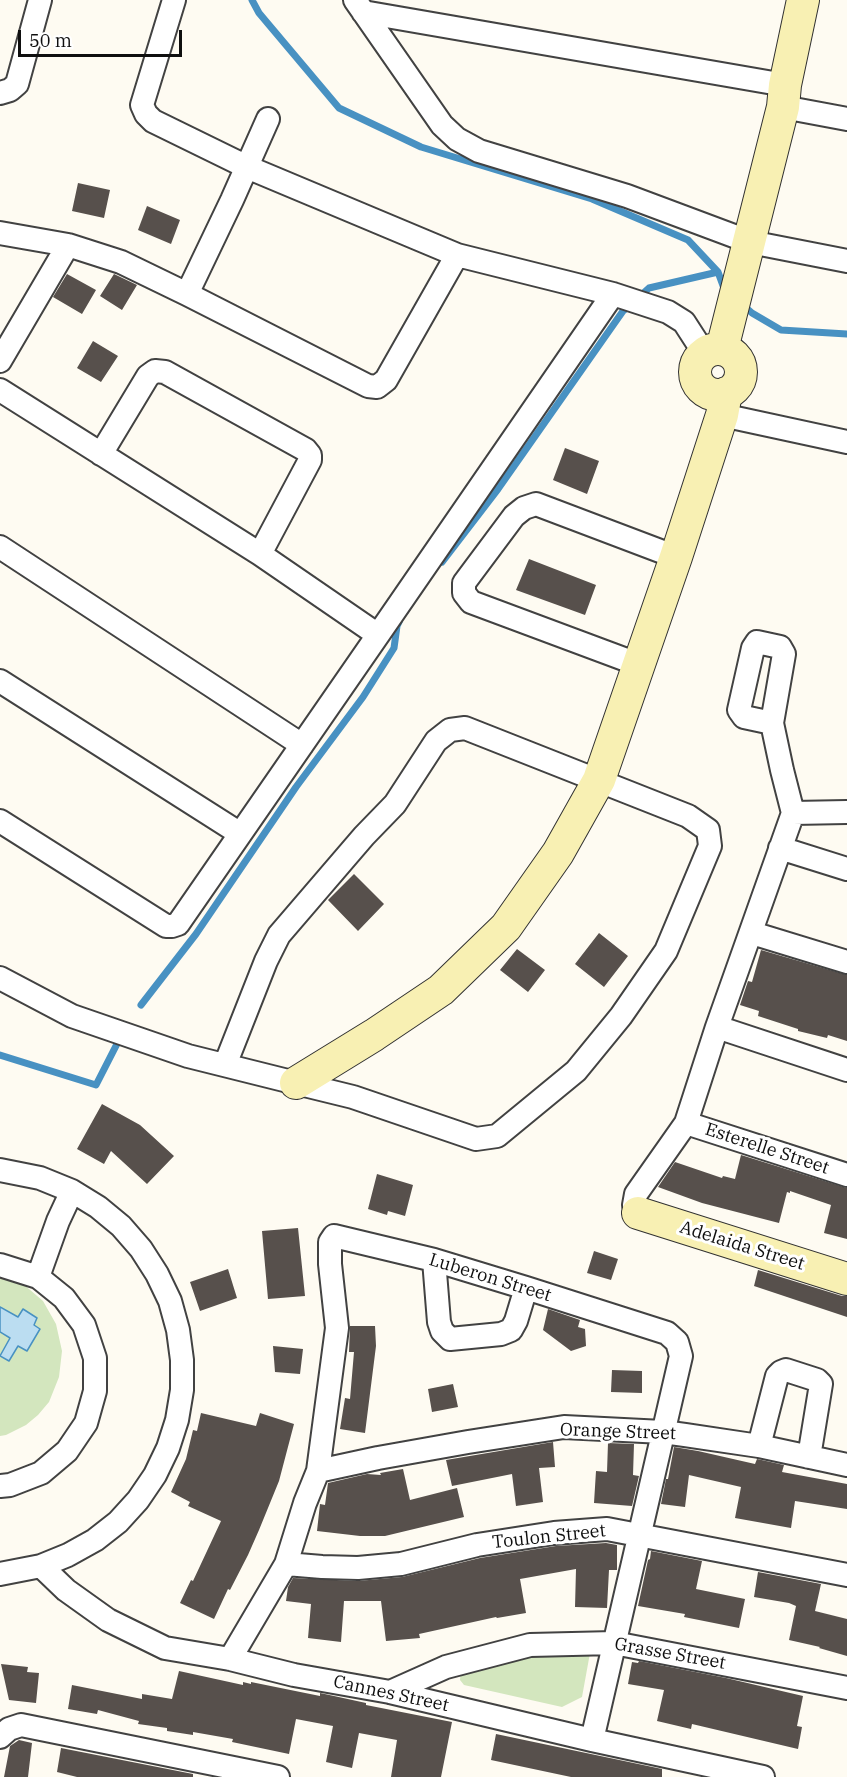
<!DOCTYPE html>
<html>
<head>
<meta charset="utf-8">
<style>
  body { margin:0 }
  #map { position:relative; width:847px; height:1777px; overflow:hidden; background:#fefbf2; font-family:"IBM Plex Serif",serif }
  canvas { display:block }
  .scale { position:absolute; left:18px; top:30px; width:164px; height:27px; box-sizing:border-box; border:3px solid #0f0f0f; border-top:0; padding-left:8px; font-size:18px; line-height:21px; white-space:nowrap; color:#0f0f0f; -webkit-text-stroke:4px #fff; paint-order:stroke }
</style>
</head>
<body>
<div id="map">
<canvas width="847" height="1777"></canvas>
<div class="scale">50 m</div>
</div>
<script>
const g = document.querySelector('canvas').getContext('2d');
g.lineJoin = 'round';
function fillPath(path, color) { g.fillStyle = color; g.fill(path, 'evenodd'); }
const shape = rows => new Path2D(rows.map(r => 'M' + r).join(''));
function stroke(path, color, width, dash) { g.strokeStyle = color; g.lineWidth = width; g.lineCap = dash ? 'butt' : 'round'; g.setLineDash(dash || []); g.stroke(path); }
function label(font, color, halo, rows, align = 'center') {
  g.font = font + ' "IBM Plex Serif",serif'; g.lineWidth = 6; g.setLineDash([]); g.textBaseline = 'middle'; g.strokeStyle = halo; g.fillStyle = color; for (const [text, x, y, turn = 0] of rows) {
    g.save(); g.translate(x, y); g.rotate((+turn || 0) * Math.PI / 180); g.textAlign = isNaN(turn) ? turn : align; if (halo) g.strokeText(text, 0, 0); g.fillText(text, 0, 0); g.restore();
  }
}
fillPath(shape([
  [0,1273,22,1283,43,1301,56,1324,62,1351,59,1377,49,1402,38,1415,26,1425,6,1435,0,1436],
  [590,1653,582,1697,562,1707,464,1685,460,1680,461,1669,493,1656]
]), '#d3e6be');
const water = shape([
  [0,1307,18,1317,23,1309,37,1318,34,1325,40,1329,27,1351,18,1346,9,1361,0,1356,10,1338,0,1332,0,1307]
]);
fillPath(water, '#bbddf1');
stroke(water, '#4891c2', 1.5);
stroke(shape([
  [252,0,259,13,339,108,421,147,592,199,688,240,718,272,725,291],
  [639,297,649,288,718,272],
  [743,305,752,313,781,330,847,334],
  [442,562,498,489,623,311,631,305],
  [141,1005,196,934,296,787,363,697,394,648,397,626,399,622],
  [0,1055,96,1085,120,1038]
]), '#4891c2', 7);
fillPath(shape([
  [78,183,110,190,104,218,72,211],
  [147,206,180,220,171,244,138,230],
  [67,274,96,290,82,314,53,297],
  [114,274,137,285,122,310,100,296],
  [93,341,118,356,101,382,77,368],
  [565,448,599,461,587,494,553,480],
  [529,559,596,585,585,615,516,590],
  [354,874,384,904,358,931,328,900],
  [599,933,628,956,604,987,575,964],
  [517,949,545,970,528,992,500,970],
  [761,950,847,975,847,1041,828,1035,827,1038,798,1031,798,1029,758,1016,759,1011,740,1005,748,981,752,982],
  [102,1104,140,1125,174,1156,147,1184,111,1151,104,1164,77,1149],
  [741,1155,847,1188,847,1239,824,1233,831,1205,790,1191,790,1193,787,1192,779,1223,702,1203,658,1187,675,1162,722,1178,723,1176,735,1179],
  [377,1174,413,1185,405,1216,388,1211,387,1215,368,1209],
  [298,1228,305,1296,268,1299,262,1231],
  [594,1251,618,1259,611,1280,587,1273],
  [228,1269,237,1298,200,1311,190,1282],
  [758,1270,842,1296,847,1296,847,1317,754,1286],
  [548,1309,580,1320,578,1327,585,1329,586,1346,571,1351,543,1330],
  [350,1326,375,1326,376,1346,365,1433,340,1429,345,1398,350,1399,354,1352,349,1352],
  [273,1346,303,1349,300,1374,275,1372],
  [612,1370,642,1371,642,1393,611,1392],
  [453,1384,458,1407,432,1412,428,1389],
  [201,1413,256,1426,260,1413,294,1424,279,1481,259,1530,248,1555,230,1590,228,1589,214,1619,180,1603,191,1580,193,1581,221,1521,188,1506,190,1502,171,1492,186,1459,193,1430,197,1431],
  [553,1442,555,1467,539,1468,543,1502,516,1506,512,1474,452,1486,446,1460],
  [608,1443,634,1444,633,1475,639,1476,632,1506,594,1503,596,1471,607,1472],
  [674,1447,698,1451,755,1464,757,1459,784,1465,782,1472,847,1484,847,1509,795,1501,791,1528,735,1518,741,1487,689,1475,685,1507,661,1504,666,1479,668,1479],
  [403,1469,410,1500,457,1488,464,1517,385,1536,360,1536,317,1531,320,1504,325,1505,328,1483,367,1474,381,1475,380,1473],
  [606,1543,617,1545,617,1570,609,1570,607,1608,575,1607,576,1569,520,1579,526,1613,497,1618,496,1617,419,1634,420,1638,386,1641,381,1601,344,1601,341,1642,308,1638,311,1604,286,1601,288,1587,293,1578,358,1581,402,1577,480,1558,556,1546],
  [651,1551,702,1561,696,1589,745,1599,739,1628,684,1617,685,1614,638,1606,648,1560,650,1559],
  [758,1572,821,1584,815,1611,847,1619,847,1656,819,1648,820,1647,789,1640,796,1606,789,1603,754,1597],
  [639,1661,726,1678,803,1696,797,1726,802,1727,798,1749,692,1724,691,1729,657,1721,664,1690,628,1684,632,1662,638,1663],
  [1,1664,28,1667,27,1672,39,1673,36,1703,9,1700],
  [179,1671,243,1685,243,1682,251,1684,251,1682,320,1696,320,1693,334,1696,366,1703,366,1705,452,1722,441,1777,391,1777,397,1740,359,1733,352,1768,326,1762,333,1726,296,1719,289,1754,232,1742,233,1739,193,1732,193,1735,167,1731,167,1728,138,1724,139,1721,98,1710,97,1714,68,1709,72,1685,142,1699,142,1694,172,1699],
  [496,1734,662,1769,662,1777,571,1777,491,1760],
  [19,1740,32,1743,28,1777,4,1777,10,1746],
  [61,1748,193,1774,193,1777,77,1777,57,1772]
]), '#57504c');
const street = shape([
  [174,0,142,105,146,114,153,121,247,167,457,255,613,294,668,312,684,322,704,353],
  [355,0,442,125,457,139,479,151,627,196,750,242,847,261],
  [363,12,785,85],
  [0,93,10,90,17,84,40,0],
  [783,107,847,119],
  [0,233,68,245,121,262,187,294,368,386,377,387,386,380,457,255],
  [187,294,232,200,268,119],
  [0,361,68,245],
  [0,390,260,554,378,635,178,924,172,926,166,926,0,821],
  [722,415,847,442],
  [101,454,148,376,155,371,165,372,306,450,310,455,310,460,260,554],
  [0,547,302,745],
  [378,635,613,294],
  [640,665,471,602,464,593,464,583,514,516,524,508,536,504,676,557],
  [0,681,239,833],
  [793,813,847,812],
  [780,848,847,869],
  [752,933,847,962],
  [0,978,72,1016,188,1056,296,1083,353,1097,476,1139,497,1136,576,1071,621,1016,666,951,710,846,708,830,688,816,465,728,450,730,436,741,395,804,364,836,279,935,266,961,225,1065],
  [717,1027,847,1070],
  [686,1123,847,1175],
  [0,1170,40,1178,72,1191,98,1207,121,1226,141,1249,157,1274,170,1301,178,1330,182,1360,182,1390,177,1420,168,1448,155,1475,138,1500,118,1522,95,1540,68,1555,41,1566,0,1574],
  [638,1213,634,1205,636,1194,686,1123,717,1027,793,813,782,770,772,723,784,654,780,647,757,642,753,648,739,710,744,717,772,723],
  [434,1260,439,1322,442,1331,450,1339,501,1334,511,1330,516,1321,526,1288],
  [0,1265,38,1277,64,1298,84,1325,95,1358,95,1391,86,1423,67,1451,41,1473,10,1485,0,1486],
  [38,1277,58,1221,72,1191],
  [759,1446,777,1376,781,1372,786,1370,817,1380,821,1384,809,1457],
  [318,1471,378,1458,468,1442,564,1427,663,1432,685,1435,759,1446,847,1465],
  [286,1564,322,1567,358,1568,401,1564,477,1545,554,1533,607,1529,847,1575],
  [41,1566,66,1590,108,1620,165,1648,230,1659,294,1675,390,1692,592,1740,763,1777],
  [230,1659,286,1564,305,1503,318,1471,337,1328,330,1264,330,1242,334,1236,434,1260,526,1288,667,1333,677,1342,681,1356,592,1740],
  [390,1692,446,1667,530,1645,614,1643,847,1688],
  [0,1737,9,1729,21,1725,278,1777]
]);
const secondary = shape([
  [722,349,783,107,785,85,803,0],
  '695 372a23 23 0 1 1 46 0a23 23 0 1 1-46 0Z',
  [296,1083,374,1035,441,990,506,927,558,853,599,780,676,557,722,415,726,393],
  [638,1213,847,1279]
]);
stroke(street, '#424242', 26);
stroke(secondary, '#313131', 34);
stroke(street, '#fff', 22);
stroke(secondary, '#f8f0b3', 32);
label('18px', '#0f0f0f', '#fff', [
  ["Esterelle Street",767,1149,18],
  ["Adelaida Street",742,1246,17],
  ["Luberon Street",490,1278,17],
  ["Orange Street",618,1432,2],
  ["Toulon Street",549,1537,-6],
  ["Grasse Street",670,1654,10],
  ["Cannes Street",391,1694,12]
]);
</script>
</body>
</html>
